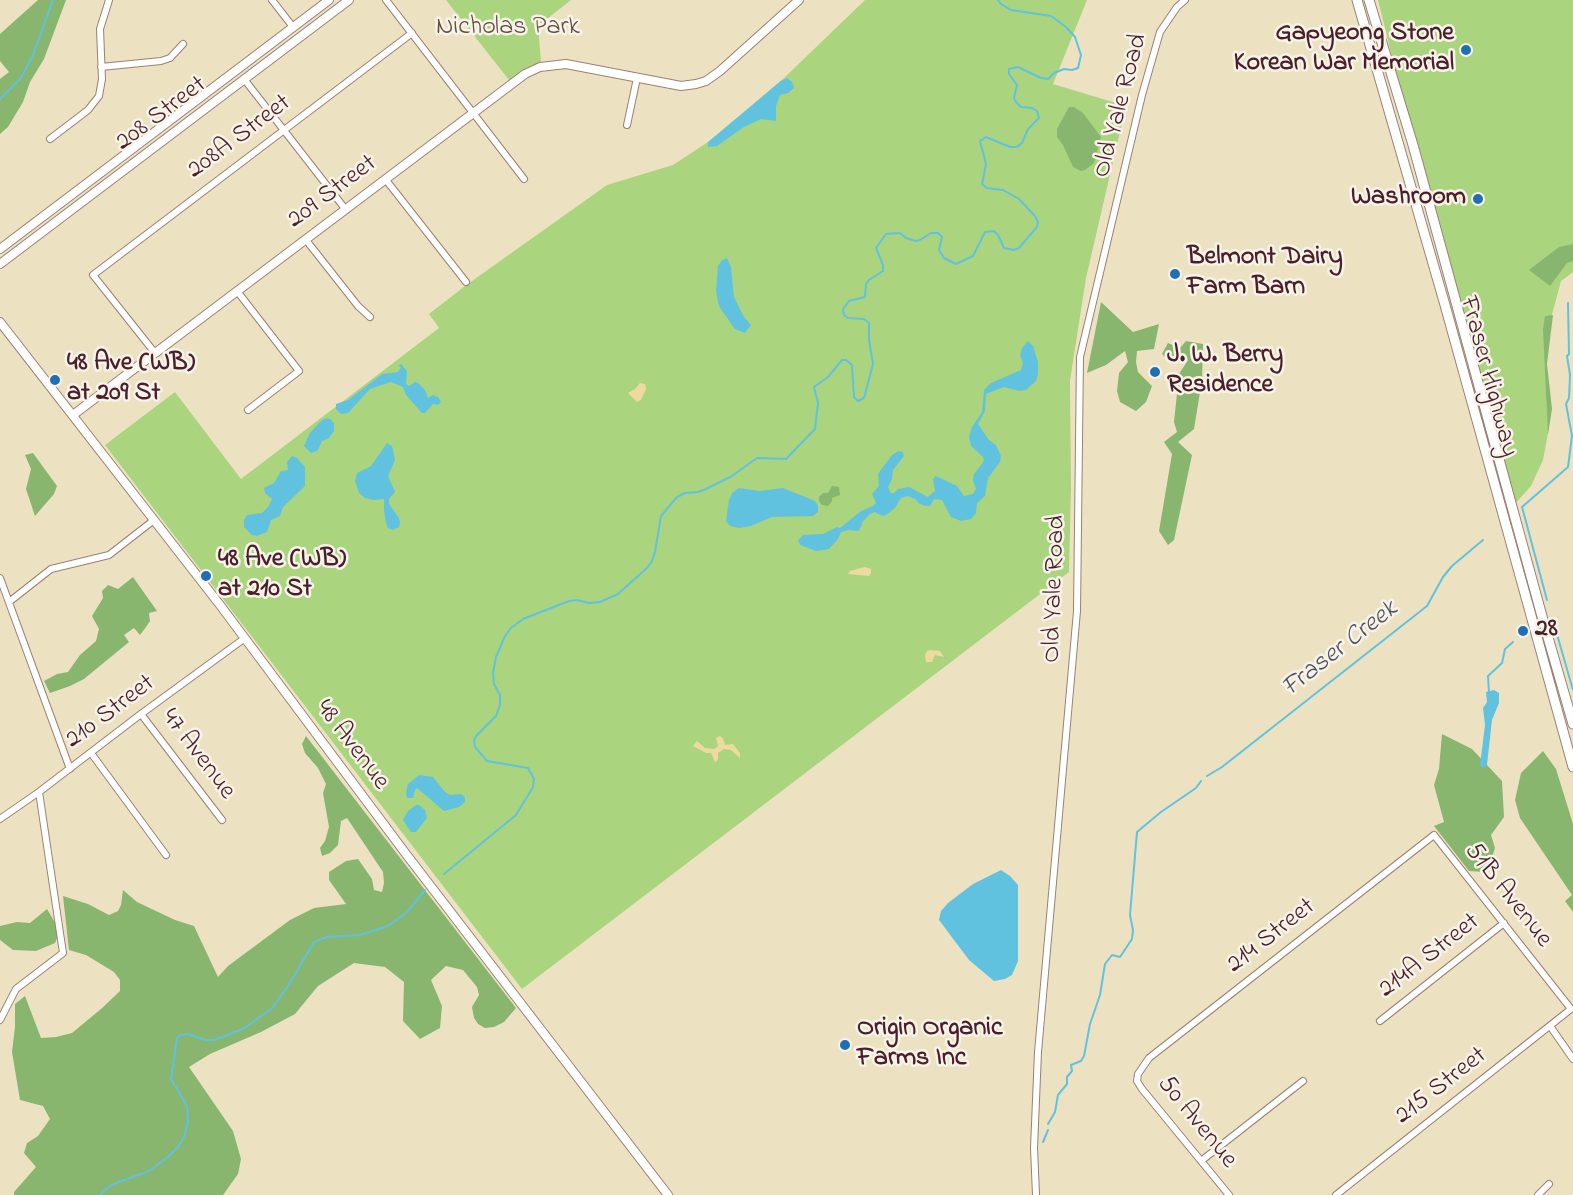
<!DOCTYPE html>
<html>
<head>
<meta charset="utf-8">
<style>
  body { margin:0 }
  canvas { display:block; background:#ece2c1 }
</style>
</head>
<body>
<canvas width="1573" height="1195"></canvas>
<script>
const g = document.querySelector('canvas').getContext('2d');
g.lineJoin = 'round';
function fillPath(path, color) { g.fillStyle = color; g.fill(path, 'evenodd'); }
const shape = rows => new Path2D(rows.map(r => 'M' + r).join(''));
function stroke(path, color, width, dash) { g.strokeStyle = color; g.lineWidth = width; g.lineCap = dash ? 'butt' : 'round'; g.setLineDash(dash || []); g.stroke(path); }
function label(font, color, halo, rows, align = 'center') {
  g.font = font + ' "Indie Flower",sans-serif'; g.lineWidth = 5; g.setLineDash([]); g.textBaseline = 'middle'; g.strokeStyle = halo; g.fillStyle = color; for (const [text, x, y, turn = 0] of rows) {
    g.save(); g.translate(x, y); g.rotate((+turn || 0) * Math.PI / 180); g.textAlign = isNaN(turn) ? turn : align; if (halo) g.strokeText(text, 0, 0); g.fillText(text, 0, 0); g.restore();
  }
}
fillPath(shape([
  [446,0,571,0,538,26,541,62,526,68,509,80],
  [865,0,1087,0,1053,84,1126,106,1086,278,1070,381,1071,488,1069,572,522,989,105,445,175,392,241,479,439,328,429,314,465,286,607,185,673,165,711,140,784,78],
  [1378,0,1573,0,1573,272,1561,281,1550,322,1545,353,1549,428,1543,460,1531,486,1514,505,1414,146]
]), '#abd47f');
fillPath(shape([
  [38,0,66,0,44,59,30,82,23,102,8,127,0,134,0,79,9,72,0,61,0,34],
  [1069,107,1074,107,1083,113,1101,137,1094,163,1085,170,1081,171,1073,167,1063,145,1057,137,1057,129],
  [1573,244,1573,261,1567,263,1550,286,1529,270,1559,247],
  [1101,302,1133,332,1159,324,1154,349,1137,351,1136,362,1138,372,1152,386,1146,402,1136,411,1120,402,1117,391,1119,373,1128,362,1125,351,1106,365,1087,373],
  [1553,315,1547,364,1552,409,1548,434,1543,329,1545,316],
  [1186,341,1203,344,1202,380,1194,429,1178,442,1192,455,1174,540,1168,545,1159,531,1172,454,1164,442,1177,432,1174,422,1179,374,1188,360,1185,357,1169,361,1162,354,1168,343,1180,348],
  [33,453,57,486,54,494,35,516,26,489,31,469,25,455],
  [832,486,839,487,840,495,832,498,832,501,828,506,822,505,819,501,819,497,823,493,828,493],
  [133,577,157,611,149,613,150,621,146,627,140,635,134,628,124,635,129,642,84,679,70,686,50,693,44,681,57,674,68,672,80,655,96,641,99,629,92,616,103,598,102,591,108,585,118,589],
  [1442,734,1472,749,1502,781,1504,817,1491,835,1495,848,1491,860,1483,872,1469,871,1434,826,1444,822,1434,785,1439,769],
  [306,736,516,1008,504,1022,494,1027,485,1028,478,1024,474,1018,472,1007,479,995,477,987,463,970,446,966,431,980,442,1006,440,1028,420,1039,403,1021,404,982,385,967,354,963,318,986,295,1014,261,1032,210,1054,189,1067,233,1131,241,1159,238,1174,223,1195,14,1195,14,1192,36,1167,24,1153,27,1143,38,1136,50,1119,43,1106,20,1100,12,1052,15,1027,15,1004,25,996,41,1038,56,1037,72,1033,101,1009,120,991,120,980,114,972,86,955,69,950,63,896,88,904,109,915,118,911,121,905,123,890,137,902,175,920,194,926,218,977,228,966,290,920,314,908,346,904,329,880,329,872,346,861,358,859,372,879,374,890,382,892,384,883,383,872,347,818,341,821,338,845,330,853,322,856,320,848,325,841,329,827,323,793,326,784,318,768,305,753,302,744],
  [1543,751,1556,769,1573,824,1573,912,1565,901,1572,895,1520,818,1515,800,1521,773],
  [47,909,60,931,55,943,36,951,13,950,0,940,0,926,17,922,30,923]
]), '#88b66e');
fillPath(shape([
  [640,383,645,384,646,389,641,400,637,402,628,393,635,389],
  [865,567,871,569,871,573,869,576,848,574,850,571],
  [930,650,940,651,944,657,935,655,932,662,926,662,925,655,927,651],
  [720,736,723,738,725,745,733,744,740,753,740,758,731,750,724,749,718,753,718,760,715,762,711,753,706,753,693,746,697,741,705,748,714,749,718,746,716,738]
]), '#eeda9e');
fillPath(shape([
  [787,78,792,82,794,88,788,93,780,95,776,106,776,121,761,119,744,127,717,146,708,147,708,142,781,81],
  [727,258,731,267,734,297,744,317,751,325,745,333,735,329,720,308,718,302,716,290,718,266,722,260],
  [1028,341,1033,346,1038,362,1038,374,1036,381,1026,390,1019,391,1004,387,986,394,985,411,978,424,989,440,996,445,1001,456,1000,462,988,478,985,496,977,503,976,513,971,519,961,521,951,517,942,500,934,499,930,506,926,506,920,504,915,499,908,496,901,498,895,508,886,515,882,516,875,512,870,514,863,521,859,531,849,530,841,532,838,539,829,549,816,551,800,545,798,540,803,535,823,534,837,527,840,528,861,511,873,506,876,503,872,494,879,486,878,474,892,455,899,451,903,452,904,456,893,470,892,479,888,487,891,493,894,493,898,489,909,487,928,497,935,491,933,479,936,476,957,486,964,496,973,494,976,489,973,480,974,474,984,461,983,457,971,446,969,437,972,427,982,412,984,390,991,383,1021,370,1023,363,1020,356,1022,348],
  [401,364,407,371,406,384,409,386,415,382,418,383,425,390,428,398,433,395,438,397,441,402,438,405,433,404,425,413,422,413,406,395,403,387,391,382,370,389,348,413,341,414,336,409,336,404,348,400,382,374,398,372,401,367,398,366],
  [327,418,330,419,334,423,334,431,329,438,322,441,318,450,312,453,310,452,304,446,310,433,322,420],
  [387,443,392,446,395,460,388,476,395,492,389,499,389,504,399,518,400,523,399,527,393,530,388,528,386,523,384,511,384,499,374,500,365,498,359,493,355,481,357,473,371,466],
  [292,456,297,458,305,467,305,486,283,507,280,516,271,520,267,532,257,536,252,535,244,527,244,520,247,515,262,513,268,507,272,499,265,493,264,488,274,483,281,471,288,470,287,462],
  [739,488,759,491,783,488,815,501,818,506,818,512,813,516,772,517,751,526,739,528,730,526,726,521,729,500,732,493],
  [1494,690,1499,693,1499,703,1492,720,1487,765,1483,769,1480,765,1485,725,1483,708,1487,702,1486,692],
  [419,775,433,777,445,792,450,795,461,794,465,797,465,802,459,807,444,811,417,788,415,790,413,798,407,798,406,793,408,784],
  [416,805,419,805,425,810,427,818,416,832,411,832,403,820,408,811],
  [1001,870,1010,876,1018,885,1018,961,1012,975,1005,979,994,981,969,960,939,920,941,911,948,903,973,884]
]), '#61c2df');
stroke(shape([
  [0,99,21,78,33,55,53,0],
  [1547,600,1522,507,1568,467,1572,436,1566,404,1569,398,1570,375,1567,356,1569,354,1568,303],
  [1554,624,1573,690],
  [1489,693,1488,676,1502,663,1505,649,1513,642],
  [1207,776,1222,767,1427,606,1443,577,1452,566,1483,540],
  [444,874,516,815,533,787,534,779,528,768,487,761,475,747,474,740,476,736,496,716,500,705,500,695,494,684,493,673,496,657,505,636,511,628,523,619,569,601,577,600,589,603,600,602,618,594,647,568,652,561,655,552,661,516,677,497,685,493,698,492,706,489,732,476,757,458,786,459,815,429,818,403,814,387,828,377,842,360,846,360,852,365,854,397,858,401,864,398,873,364,869,340,869,323,864,319,848,318,844,315,843,309,849,301,865,297,866,284,869,280,883,271,883,265,876,248,886,234,900,233,906,238,916,241,920,240,931,233,938,233,942,237,939,250,944,258,956,264,973,256,985,232,994,231,998,235,1004,248,1014,250,1019,248,1037,227,1038,222,1035,216,1019,199,1003,190,987,188,982,184,986,164,980,141,986,137,1010,147,1017,147,1022,143,1028,129,1039,118,1037,111,1032,108,1021,107,1016,102,1014,98,1017,85,1009,74,1009,69,1018,67,1041,78,1048,79,1054,73,1064,69,1072,70,1078,68,1081,55,1075,37,1066,27,1051,16,1011,10,1001,4,998,0],
  [1048,1124,1055,1112,1058,1095,1067,1084,1067,1077,1072,1071,1071,1065,1081,1061,1084,1056,1090,1024,1100,995,1105,964,1112,955,1120,957,1132,939,1133,930,1130,915,1137,832,1161,812,1196,788,1201,781],
  [1043,1142,1048,1130],
  [100,1195,111,1185,149,1171,168,1157,178,1147,184,1137,188,1122,187,1106,171,1079,177,1038,180,1035,188,1034,205,1040,214,1040,243,1029,272,1008,288,986,314,942,327,937,360,935,388,926,407,912,425,890]
]), '#61c2df', 2);
const minor = shape([
  [272,0,293,27],
  [386,0,524,179],
  [101,67,161,61,170,58,183,44],
  [244,79,346,210],
  [627,125,637,78],
  [50,139,88,110,99,96,102,79,100,29,109,0],
  [386,180,466,282],
  [306,240,358,306,370,317],
  [237,291,299,371,248,410],
  [155,353,93,275,412,33],
  [0,578,70,769],
  [9,602,51,569,109,555,154,520],
  [141,714,222,820],
  [91,753,166,855],
  [0,819,39,792,141,714,245,638],
  [0,1020,16,989,63,953,39,792],
  [1380,1021,1504,923],
  [1550,1026,1573,1059],
  [1201,1161,1303,1081],
  [1036,1195,1034,1148,1038,1052,1077,611,1080,357,1142,95,1160,32,1177,7,1185,0],
  [1229,1195,1142,1089,1137,1081,1138,1074,1149,1058,1434,835,1571,1009,1336,1195],
  [1538,1195,1549,1184]
]);
const tertiary = shape([
  [73,415,525,74,540,67,566,64,681,86,696,84,706,81,720,71,799,0]
]);
const secondary = shape([
  [0,249,329,0],
  [0,264,349,0],
  [0,322,220,605,406,854,668,1195]
]);
const primary = shape([
  [1357,0,1445,305,1573,767],
  [1369,0,1413,145,1543,620,1573,724]
]);
stroke(minor, '#9b8076', 8);
stroke(tertiary, '#9b8076', 10);
stroke(secondary, '#9b8076', 10);
stroke(primary, '#9b8076', 11);
stroke(minor, '#fff', 6);
stroke(tertiary, '#fff', 8);
stroke(secondary, '#fff', 8);
stroke(primary, '#fff', 9);
for (const [x, y, r, color] of [
  [1466,50,6,"#1f6fb2"],
  [1478,199,6,"#1f6fb2"],
  [1175,274,6,"#1f6fb2"],
  [1155,372,6,"#1f6fb2"],
  [55,380,6,"#1f6fb2"],
  [206,576,6,"#1f6fb2"],
  [1523,631,6,"#1f6fb2"],
  [845,1045,6,"#1f6fb2"]
]) { const dot = new Path2D(); dot.arc(x, y, r, 0, 2 * Math.PI); g.fillStyle = color; g.fill(dot); stroke(dot, '#f7f3e8', 2); }
label('26px', '#624c40', '#f7f3e8', [
  ["Nicholas Park",508,29]
]);
label('bold 26px', '#4a1f2b', '#f7f3e8', [
  ["Gapyeong Stone",1454,35,"right"],
  ["Korean War Memorial",1454,65,"right"],
  ["Washroom",1466,199,"right"],
  ["Belmont Dairy",1187,259],
  ["Farm Barn",1187,289],
  ["J. W. Berry",1167,357],
  ["Residence",1167,387],
  ["48 Ave (WB)",67,365],
  ["at 209 St",67,395],
  ["48 Ave (WB)",218,561],
  ["at 210 St",218,591],
  ["28",1535,631],
  ["Origin Organic",857,1030],
  ["Farms Inc",857,1060]
], 'left');
label('26px', '#4a1f2b', '#f7f3e8', [
  ["Old Yale Road",1122,106,-75],
  ["208 Street",162,115,-37],
  ["208A Street",240,138,-37],
  ["209 Street",333,193,-37],
  ["Fraser Highway",1487,377,75],
  ["Old Yale Road",1056,589,-88],
  ["210 Street",111,713,-37],
  ["48 Avenue",351,746,53],
  ["47 Avenue",197,755,53],
  ["51B Avenue",1507,896,52],
  ["214 Street",1272,937,-38],
  ["214A Street",1430,957,-38],
  ["215 Street",1442,1087,-38],
  ["50 Avenue",1196,1123,51]
]);
label('italic 27px', '#515061', '#f7f3e8', [
  ["Fraser Creek",1341,650,-38]
]);
</script>
</body>
</html>
